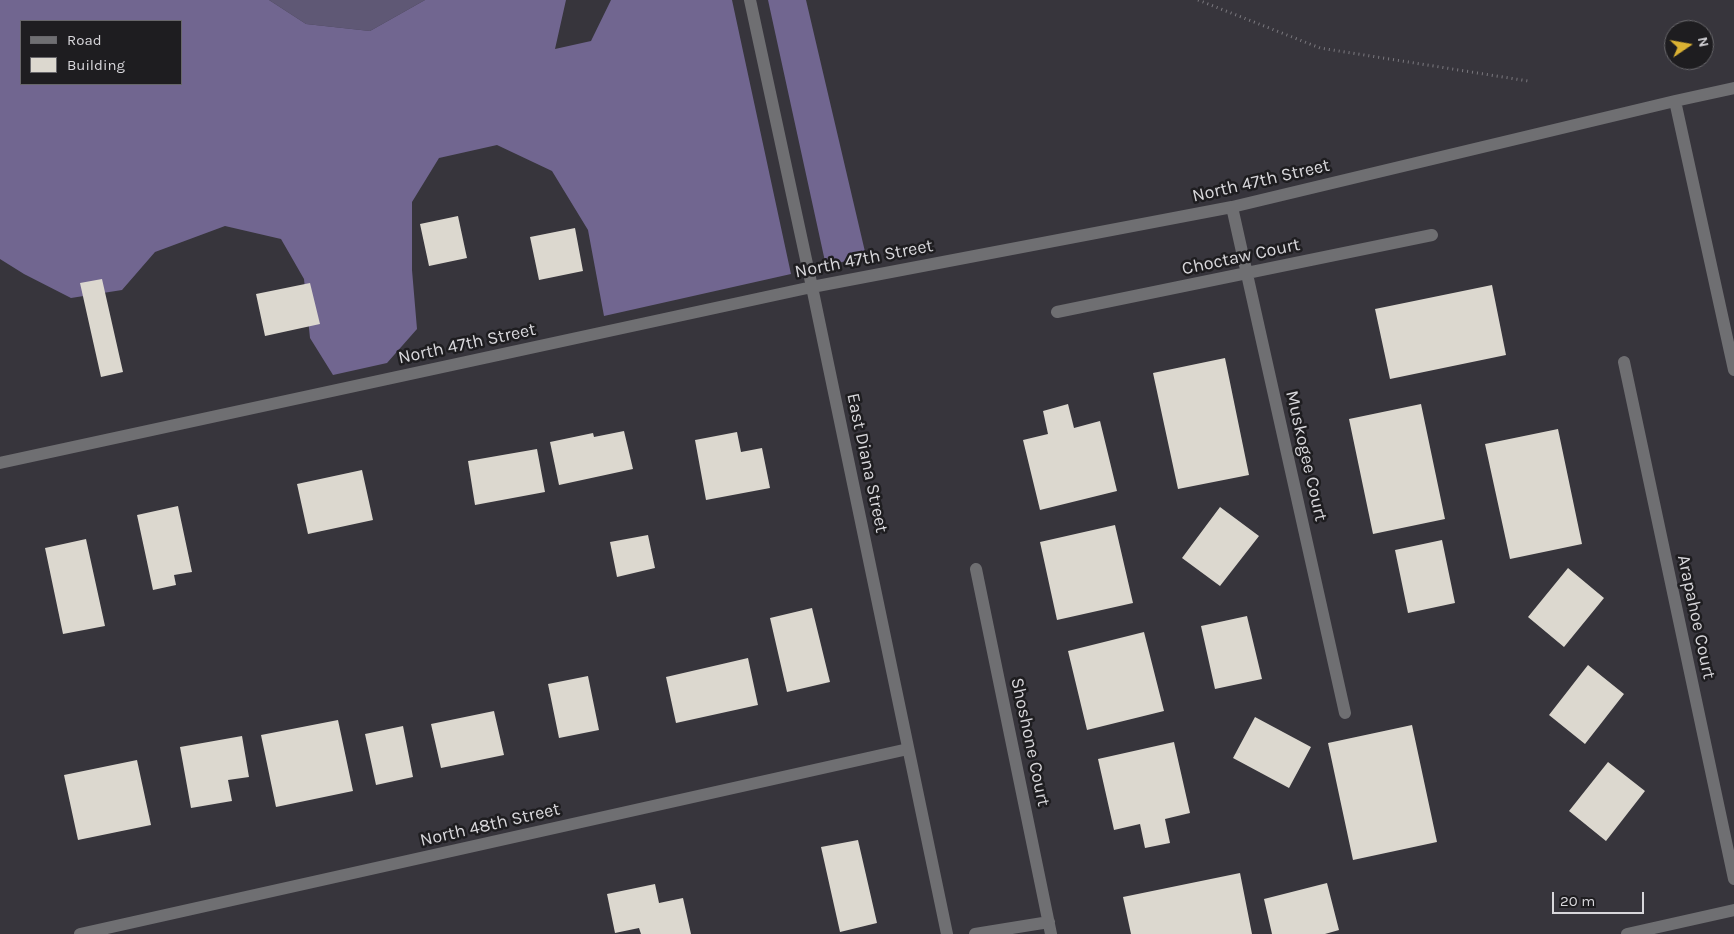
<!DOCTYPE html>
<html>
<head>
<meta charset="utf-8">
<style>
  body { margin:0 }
  #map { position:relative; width:1734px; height:934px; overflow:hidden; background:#37353c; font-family:Karla,sans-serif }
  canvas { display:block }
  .legend { position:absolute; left:20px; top:20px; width:162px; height:65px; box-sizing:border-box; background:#1e1d20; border:1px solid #68676b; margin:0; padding:6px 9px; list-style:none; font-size:15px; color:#d8d7db }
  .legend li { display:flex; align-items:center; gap:10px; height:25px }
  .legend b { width:25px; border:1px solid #68676b }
  .north { position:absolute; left:1664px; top:20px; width:50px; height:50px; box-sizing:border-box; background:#1e1d20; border:1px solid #68676b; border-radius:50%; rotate:78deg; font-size:14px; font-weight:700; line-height:20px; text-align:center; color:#d8d7db }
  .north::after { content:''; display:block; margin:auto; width:18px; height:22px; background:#dbb233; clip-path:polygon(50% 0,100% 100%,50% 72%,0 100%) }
  .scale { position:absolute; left:1552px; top:892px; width:92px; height:22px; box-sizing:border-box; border:2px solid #d8d7db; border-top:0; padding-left:6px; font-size:15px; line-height:18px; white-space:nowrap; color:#d8d7db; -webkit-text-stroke:4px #1e1d20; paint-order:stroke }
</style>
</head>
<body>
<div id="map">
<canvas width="1734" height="934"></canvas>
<ul class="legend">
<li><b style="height:6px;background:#6f6f72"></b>Road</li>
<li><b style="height:14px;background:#dcd8cf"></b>Building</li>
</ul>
<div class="north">N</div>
<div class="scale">20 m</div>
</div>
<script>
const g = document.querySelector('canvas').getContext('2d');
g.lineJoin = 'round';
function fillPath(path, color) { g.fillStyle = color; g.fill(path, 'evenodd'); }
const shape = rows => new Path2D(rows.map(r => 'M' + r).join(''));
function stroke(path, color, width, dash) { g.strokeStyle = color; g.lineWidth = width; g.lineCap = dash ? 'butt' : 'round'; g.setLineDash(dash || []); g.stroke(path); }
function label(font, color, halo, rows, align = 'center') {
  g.font = font + ' Karla,sans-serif'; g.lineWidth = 5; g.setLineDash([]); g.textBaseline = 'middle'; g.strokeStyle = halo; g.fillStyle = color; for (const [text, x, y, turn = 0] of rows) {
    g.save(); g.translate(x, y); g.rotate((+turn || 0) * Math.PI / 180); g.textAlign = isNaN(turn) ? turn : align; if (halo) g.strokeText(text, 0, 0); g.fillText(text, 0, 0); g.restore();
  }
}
fillPath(shape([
  [269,0,425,0,370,31,306,24]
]), '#5f5875');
fillPath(shape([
  [0,0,269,0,306,24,370,31,425,0,566,0,555,49,591,41,611,0,732,0,791,274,604,316,588,230,552,171,497,145,439,158,412,202,412,270,417,329,387,363,333,375,310,338,304,279,281,239,225,226,155,252,122,290,71,298,24,274,0,259],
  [21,21,181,21,181,84,21,84],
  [768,0,806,0,866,256,826,266]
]), '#716690');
fillPath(shape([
  [458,216,467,258,429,266,420,224],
  [575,228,583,271,539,280,530,237],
  [102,279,123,372,101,377,80,283],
  [310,283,320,324,265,336,256,294],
  [1492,285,1506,355,1390,379,1375,309],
  [1225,358,1249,475,1178,489,1153,373],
  [1068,404,1074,428,1100,421,1117,491,1040,510,1023,440,1048,434,1043,411],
  [1421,404,1445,519,1373,534,1349,419],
  [1558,429,1582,544,1510,559,1485,444],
  [624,431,633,469,559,485,550,442,593,433,594,437],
  [737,432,741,452,762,448,770,488,706,500,695,440],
  [537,449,545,492,475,505,468,461],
  [362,470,373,520,308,534,297,484],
  [178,506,192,572,174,575,176,585,153,590,137,515],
  [1220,507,1259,536,1220,586,1182,558],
  [1115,525,1133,603,1057,620,1040,542],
  [648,535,655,568,617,577,610,542],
  [86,539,105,626,63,634,45,548],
  [1442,540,1455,603,1408,613,1395,550],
  [1568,568,1604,598,1564,647,1528,617],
  [812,608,830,682,787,692,770,618],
  [1247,616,1262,679,1215,689,1201,626],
  [1144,632,1164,711,1087,730,1068,651],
  [748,658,758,705,676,723,666,677],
  [1588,665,1624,694,1585,744,1549,715],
  [588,676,599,730,559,738,548,684],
  [494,711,504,755,441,768,431,724],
  [1255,717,1311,747,1289,788,1233,758],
  [338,720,353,791,276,807,261,735],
  [1412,725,1437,842,1353,860,1328,743],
  [403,726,413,777,376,785,365,734],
  [242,736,249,777,228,780,232,801,191,808,180,747],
  [1174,742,1190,813,1165,819,1170,843,1145,848,1140,824,1114,830,1098,759],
  [137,760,151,825,78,840,64,775],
  [1608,762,1645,791,1606,841,1569,811],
  [858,840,877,923,840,932,821,847],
  [1240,873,1252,934,1131,934,1123,897],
  [1327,883,1339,930,1325,934,1272,934,1264,899],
  [655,884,659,903,683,898,691,934,641,934,639,928,615,933,607,894]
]), '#dcd8cf');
stroke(shape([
  [1198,0,1320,48,1528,81]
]), '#7b797f', 3, [1, 4]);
stroke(shape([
  [750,0,812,287,947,934],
  [1675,101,1734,370],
  [1232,207,1345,713],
  [1057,312,1432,235],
  [1624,362,1734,879],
  [0,463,812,287,1232,207,1675,101,1734,88],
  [976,569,1051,934],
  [80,934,908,749],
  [975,934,1049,922],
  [1627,934,1734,910]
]), '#6f6f72', 12);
label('18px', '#d8d7db', '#1e1d20', [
  ["North 47th Street",1261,181,-13],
  ["Choctaw Court",1241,257,-12],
  ["North 47th Street",864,259,-11],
  ["North 47th Street",467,344,-12],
  ["Muskogee Court",1306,456,77],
  ["East Diana Street",867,463,78],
  ["Arapahoe Court",1696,617,78],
  ["Shoshone Court",1030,742,78],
  ["North 48th Street",490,825,-13]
]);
</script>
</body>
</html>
